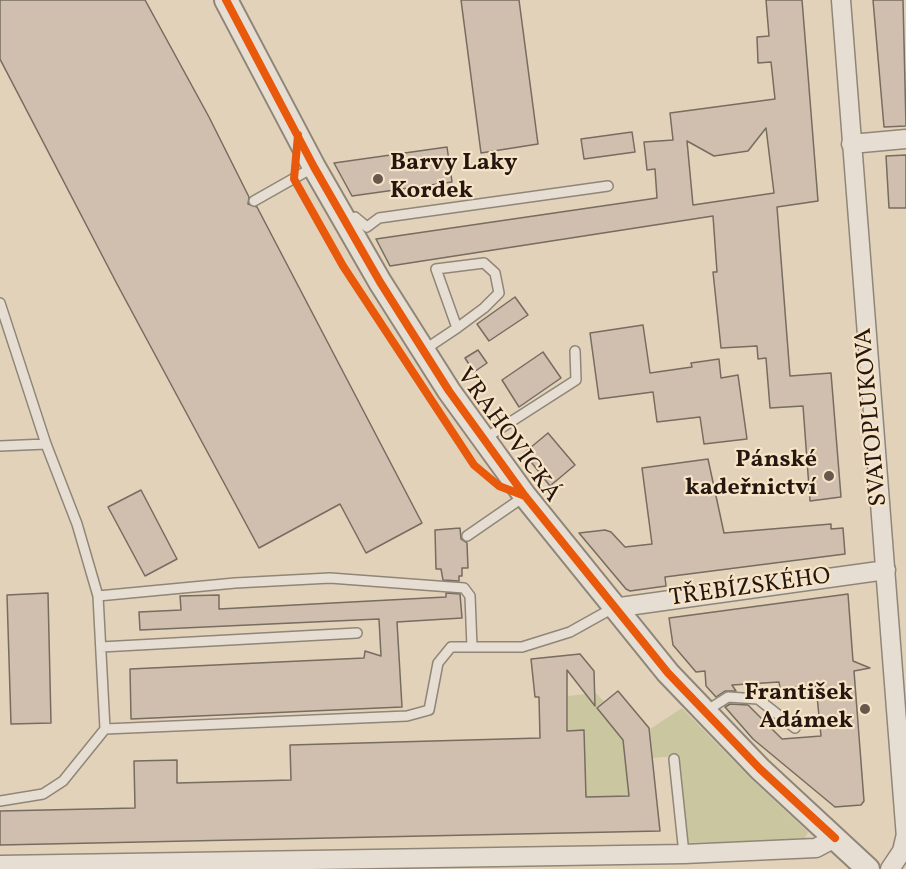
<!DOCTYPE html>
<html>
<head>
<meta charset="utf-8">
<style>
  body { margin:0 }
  canvas { display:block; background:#e2d2b9 }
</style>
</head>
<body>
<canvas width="906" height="869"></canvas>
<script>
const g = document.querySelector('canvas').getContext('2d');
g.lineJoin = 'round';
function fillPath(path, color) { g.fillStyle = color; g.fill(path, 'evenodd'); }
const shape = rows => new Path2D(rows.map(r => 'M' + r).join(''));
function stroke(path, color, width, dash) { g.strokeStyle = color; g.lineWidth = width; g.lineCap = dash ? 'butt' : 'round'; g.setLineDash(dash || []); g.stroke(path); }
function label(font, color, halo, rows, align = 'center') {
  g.font = font + ' Vollkorn,serif'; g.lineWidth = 4.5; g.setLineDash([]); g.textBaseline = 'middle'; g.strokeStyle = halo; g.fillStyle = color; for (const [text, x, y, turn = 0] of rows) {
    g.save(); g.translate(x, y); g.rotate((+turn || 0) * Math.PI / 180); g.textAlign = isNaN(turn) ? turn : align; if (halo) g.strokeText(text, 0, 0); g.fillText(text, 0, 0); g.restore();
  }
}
fillPath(shape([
  [596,693,605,703,599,709,624,741,636,797,586,798,585,731,568,731,568,696],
  [682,708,749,777,808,832,806,837,802,840,686,843,676,756,653,758,650,729]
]), '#cac7a0');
const building = shape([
  [0,0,145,0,209,117,249,197,248,204,257,207,422,523,366,553,340,504,259,548,117,284,0,59,0,0],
  [461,0,519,0,538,144,481,153,461,0],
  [766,0,802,0,807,62,818,201,777,207,790,376,831,373,841,497,810,501,803,406,770,408,766,358,758,359,757,346,721,348,713,272,717,272,713,216,390,266,376,239,657,198,655,169,647,170,644,142,673,140,670,113,775,99,771,62,758,63,757,37,769,36,766,0],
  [766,128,774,193,693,205,687,141,714,156,748,151,766,128],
  [873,0,903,0,906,126,884,127,873,0],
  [632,132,635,152,584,159,581,139,632,132],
  [447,147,452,182,352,196,334,163,447,147],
  [906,155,906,208,889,208,886,156,906,155],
  [515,297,528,315,489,341,477,324,515,297],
  [643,325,650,373,692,367,691,363,719,359,721,378,738,375,747,439,704,444,700,417,657,422,653,392,599,399,590,333,643,325],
  [478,350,487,363,474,372,465,358,478,350],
  [543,352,561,378,519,407,502,380,543,352],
  [548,433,575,465,550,486,524,453,548,433],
  [708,459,724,533,831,524,831,529,843,528,845,554,665,577,666,586,630,591,626,589,579,533,605,530,611,532,625,547,652,544,642,468,708,459],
  [141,490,177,559,145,576,108,507,141,490],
  [460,528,461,539,467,543,468,568,462,568,462,576,459,576,459,581,443,580,441,569,436,569,435,530,460,528],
  [48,593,51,723,11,724,7,595,48,593],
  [446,593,460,594,462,618,397,622,402,707,131,719,130,669,364,658,365,651,381,656,379,619,140,630,139,612,181,610,180,596,219,595,219,609,446,597,446,593],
  [848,594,853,661,870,668,854,671,864,801,861,805,835,807,753,739,725,707,730,704,748,705,782,739,821,736,816,686,780,688,779,682,732,685,736,691,725,691,716,697,706,686,705,671,696,672,673,645,669,618,848,594],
  [580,654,594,671,595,706,567,670,567,731,584,730,586,797,629,796,623,740,597,708,618,691,649,728,660,831,0,845,0,811,135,808,134,761,177,760,177,783,291,780,290,745,540,738,539,697,535,697,531,659,580,654]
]);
fillPath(building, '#d0beae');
stroke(building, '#766c60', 1.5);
const service = shape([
  [254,201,314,167],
  [347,221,355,217,367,227,379,218,608,186],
  [0,303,46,444,77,524,98,596],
  [425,351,433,344,457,328,484,308,499,293,495,273,484,263,436,269,457,328],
  [484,439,576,380,575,351],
  [0,446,46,444],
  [467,536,525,496],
  [101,647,357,633],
  [472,647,470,596,464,588,330,578,235,583,98,596,105,729,407,716,429,710,438,663,451,647,522,647,570,632,613,608],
  [706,711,728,697,758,699,795,728],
  [674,759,684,854],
  [0,801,43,794,63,781,105,729]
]);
const minor = shape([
  [841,0,906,838],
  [851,144,906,139],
  [613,608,886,570],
  [0,865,684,854,816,848,835,838],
  [890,869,902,851,906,834]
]);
const tertiary = shape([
  [226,0,314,167,380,282,449,391,525,496,668,673,760,769,868,869]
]);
stroke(service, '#908678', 12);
stroke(minor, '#908678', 21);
stroke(tertiary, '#908678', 26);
stroke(service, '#e6ded2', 9);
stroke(minor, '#e6ded2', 18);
stroke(tertiary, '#e6ded2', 22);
stroke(shape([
  [226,0,314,167,380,282,449,391,525,496,668,673,760,769,835,838],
  [298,135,294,179,343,266,474,465,499,486,525,496]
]), '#e8590c', 8);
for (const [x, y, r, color] of [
  [378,179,6,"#66584c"],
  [829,476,6,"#66584c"],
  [865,709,6,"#66584c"]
]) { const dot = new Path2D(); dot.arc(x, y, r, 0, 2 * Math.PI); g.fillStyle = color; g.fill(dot); stroke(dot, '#f7e4c6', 2); }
label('bold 24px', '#241711', '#f7e4c6', [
  ["Barvy Laky",390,165,"left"],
  ["Kordek",390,193,"left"],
  ["Pánské",817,462],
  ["kadeřnictví",817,490],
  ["František",853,695],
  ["Adámek",853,723]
], 'right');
label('24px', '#241711', '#f7e4c6', [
  ["SVATOPLUKOVA",873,417,-95],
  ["VRAHOVICKÁ",507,436,54],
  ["TŘEBÍZSKÉHO",750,589,-8]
]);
</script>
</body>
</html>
